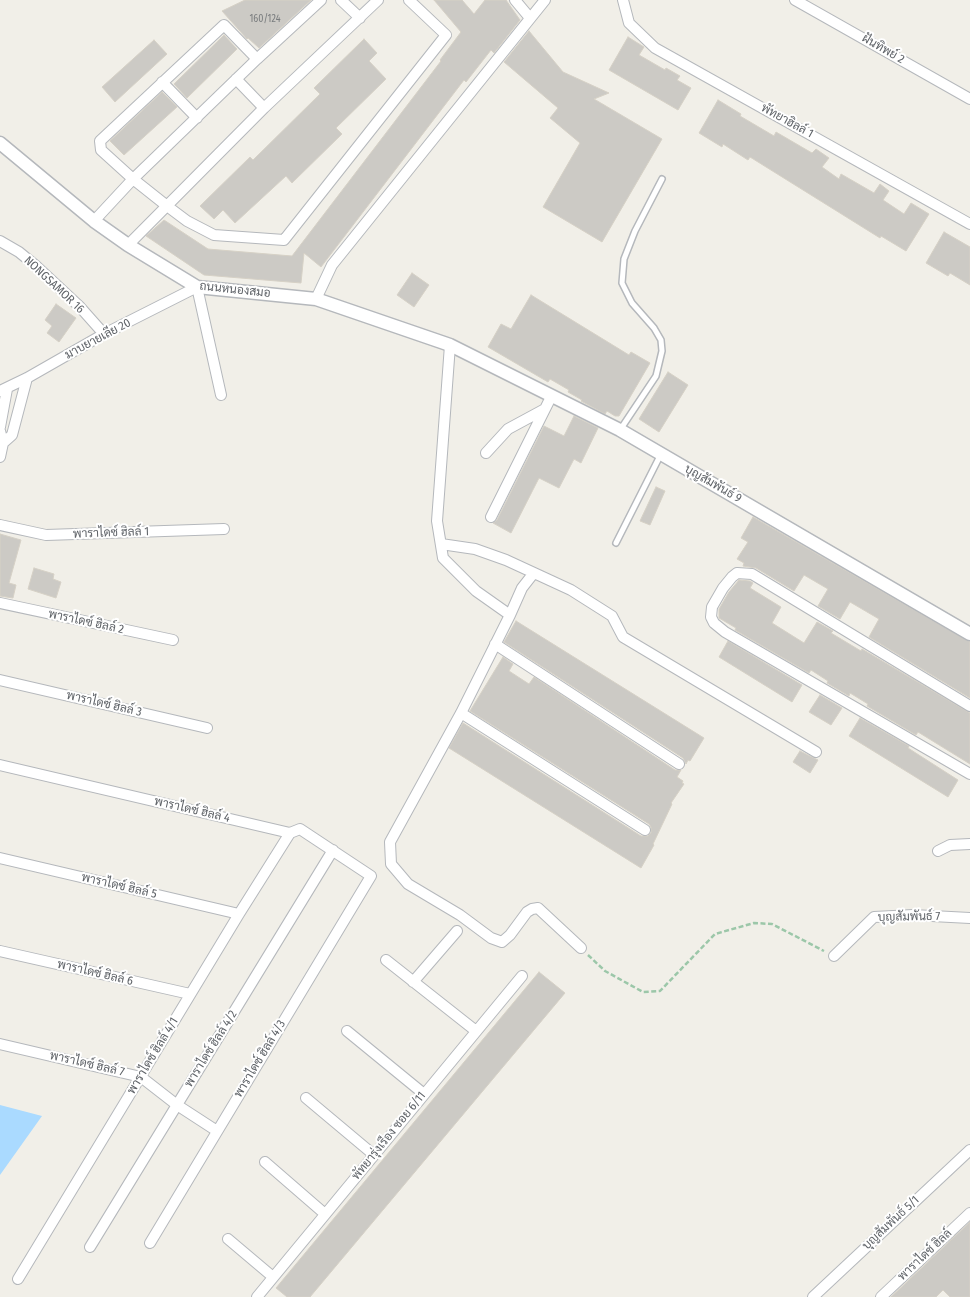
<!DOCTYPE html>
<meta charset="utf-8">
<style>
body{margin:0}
canvas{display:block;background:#f1efe8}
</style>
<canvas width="970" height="1297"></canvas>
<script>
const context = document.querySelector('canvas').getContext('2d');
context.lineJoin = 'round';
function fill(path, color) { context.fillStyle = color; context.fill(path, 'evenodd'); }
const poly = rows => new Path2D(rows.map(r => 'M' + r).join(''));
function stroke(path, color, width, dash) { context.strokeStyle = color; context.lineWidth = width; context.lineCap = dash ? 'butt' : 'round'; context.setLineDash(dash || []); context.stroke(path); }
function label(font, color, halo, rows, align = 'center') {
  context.font = font + ' "Fira Sans Condensed",Sarabun,sans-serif'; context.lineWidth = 4; context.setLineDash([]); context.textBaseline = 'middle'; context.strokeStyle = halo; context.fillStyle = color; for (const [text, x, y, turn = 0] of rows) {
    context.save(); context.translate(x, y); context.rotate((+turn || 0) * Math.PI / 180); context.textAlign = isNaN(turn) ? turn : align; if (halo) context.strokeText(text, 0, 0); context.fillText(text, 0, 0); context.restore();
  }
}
const water = poly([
 [0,1105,42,1116,0,1175]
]);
const building = poly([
 [245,0,311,0,259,48,248,38,247,39,222,11,245,0],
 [434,0,462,0,474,14,485,0,506,0,520,20,494,53,491,50,466,82,464,80,321,267,304,253,301,283,204,275,146,236,164,220,208,249,292,256,441,61,440,60,461,32,434,0],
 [529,31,563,72,609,93,594,99,662,139,602,242,543,207,580,143,550,118,558,108,504,62,529,31],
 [224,35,237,49,187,98,174,84,224,35],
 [628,37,644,47,639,55,665,70,666,68,680,76,677,80,691,88,678,110,609,70,628,37],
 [364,39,377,53,369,61,386,79,336,128,342,134,292,183,286,176,235,223,223,210,214,219,200,206,250,157,253,160,320,94,314,88,364,39],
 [154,40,167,54,115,102,102,87,154,40],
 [162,92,177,107,124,155,110,141,162,92],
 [718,100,741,114,740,116,774,136,776,132,812,153,816,149,829,158,822,167,839,179,841,174,874,193,880,184,889,191,883,200,904,214,911,203,929,214,906,251,881,236,880,238,750,157,748,160,723,144,722,147,699,133,718,100],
 [944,232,970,247,970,285,950,273,948,276,926,263,944,232],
 [412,273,429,285,414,307,397,295,412,273],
 [531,295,629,355,631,352,650,363,619,416,615,416,607,411,605,414,581,401,582,400,568,392,569,390,550,379,548,382,488,347,501,324,511,329,531,295],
 [56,304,76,318,59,342,47,333,52,326,45,320,56,304],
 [668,372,688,385,659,432,639,419,668,372],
 [574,416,598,428,581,463,574,459,559,488,539,478,511,533,493,523,497,520,544,426,564,436,574,416],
 [656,487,665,491,650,525,640,521,656,487],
 [753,517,970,642,970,698,869,637,879,619,850,602,840,619,818,606,828,589,804,575,794,591,756,568,743,566,744,563,737,559,748,542,741,538,753,517],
 [0,534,21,540,9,583,16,585,13,598,0,596,0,534],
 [34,568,54,574,53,579,61,582,56,598,28,589,34,568],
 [739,580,750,581,753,583,750,588,781,607,772,623,804,643,817,622,833,631,831,633,861,651,862,649,970,713,970,764,918,732,916,735,867,706,868,704,850,693,849,696,827,683,828,681,811,670,809,673,735,630,736,628,719,618,719,609,729,592,739,580],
 [516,621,704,738,690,761,688,760,686,764,683,758,504,642,516,621],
 [728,641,802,685,792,702,719,657,728,641],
 [503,657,513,664,509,671,529,684,534,677,675,770,681,770,677,777,683,781,682,783,684,784,671,803,672,804,653,844,654,845,641,868,449,748,463,723,641,836,648,836,651,833,651,827,649,824,470,711,503,657],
 [820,695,842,708,831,725,809,712,820,695],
 [860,718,909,746,908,748,958,780,948,797,849,736,860,718],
 [800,751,818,760,810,773,793,762,800,751],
 [539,972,565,993,310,1297,287,1297,276,1288,539,972],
 [970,1222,970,1297,950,1297,943,1290,936,1297,891,1297,970,1222]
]);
const path = poly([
 [588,955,605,971,643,992,660,991,715,934,754,923,772,924,824,951]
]);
const service = poly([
 [620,430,656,376,662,351,661,340,654,328,632,303,622,283,624,259,635,231,662,179],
 [616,543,661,454]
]);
const minor = poly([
 [341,0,360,18],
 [515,0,530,18],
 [623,0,629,23,655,48,970,224],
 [795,0,970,99],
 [257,59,224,25,100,141,101,150,133,179,167,206,187,221,214,235,284,240,446,35,409,0],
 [236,79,264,108],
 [162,82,197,118],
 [94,221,133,179,257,59,321,0],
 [0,241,19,252,36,266,80,307,104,334],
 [128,245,264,108,378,0],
 [316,299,332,265,545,0],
 [450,345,437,521,443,558,476,591,510,615,461,713,390,842,391,864,408,884,460,915,491,938,502,942,510,935,527,912,532,909,538,908,581,948],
 [0,391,27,378,104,334,197,287,221,395],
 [0,427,7,389],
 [0,431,3,443,12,435,27,378],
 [486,453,508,429,545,409],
 [0,457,3,443],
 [491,517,551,397],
 [0,525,46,535,224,529],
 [441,544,475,549,506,560,571,590,612,616,623,637,816,752],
 [0,603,173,640],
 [510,615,522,588,533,574],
 [495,644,679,764],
 [0,680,207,728],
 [970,706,752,574,737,573,732,577,723,588,712,607,711,617,714,623,725,632,970,774],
 [461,713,645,830],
 [0,765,290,833,300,829,371,876,150,1243],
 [938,851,950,845,970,844],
 [0,858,239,914],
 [0,951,190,994],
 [834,956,874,917,913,915,970,918],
 [386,960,476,1031],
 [413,982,457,931],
 [347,1031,424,1094],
 [0,1044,141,1077,177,1105,217,1131],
 [306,1098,374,1155],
 [265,1162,325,1214],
 [228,1239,273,1277],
 [90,1247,333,850],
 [18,1279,239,914,290,833],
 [257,1297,522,976],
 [813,1297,970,1150],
 [881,1297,970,1213]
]);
const tertiary = poly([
 [0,143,94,221,128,245,197,287,316,299,450,345,620,430,970,634]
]);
const numberNames = [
 ["160/124",265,19]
];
const streetNames = [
 ["ฝันทิพย์ 2",883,49,30],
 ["พัทยาฮิลล์ 1",787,121,29],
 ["NONGSAMOR 16",54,285,43],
 ["ถนนหนองสมอ",235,290,6],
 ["มาบยายเลีย 20",98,339,-28],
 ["บุญสัมพันธ์ 9",713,484,30],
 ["พาราไดซ์ ฮิลล์ 1",111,533,-2],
 ["พาราไดซ์ ฮิลล์ 2",86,622,12],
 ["พาราไดซ์ ฮิลล์ 3",104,704,13],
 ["พาราไดซ์ ฮิลล์ 4",192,810,13],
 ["พาราไดซ์ ฮิลล์ 5",119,886,13],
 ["บุญสัมพันธ์ 7",909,917,-1],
 ["พาราไดซ์ ฮิลล์ 6",95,973,13],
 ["พาราไดซ์ ฮิลล์ 4/2",211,1049,-58],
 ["พาราไดซ์ ฮิลล์ 4/1",153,1056,-59],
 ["พาราไดซ์ ฮิลล์ 4/3",260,1059,-59],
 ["พาราไดซ์ ฮิลล์ 7",87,1064,13],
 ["พัทยารุ่งเรือง ซอย 6/11",389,1136,-51],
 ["บุญสัมพันธ์ 5/1",891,1223,-43],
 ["พาราไดซ์ ฮิลล์",925,1255,-43]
];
fill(water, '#aadaff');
fill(building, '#cccac5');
stroke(building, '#d6d1c6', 1);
stroke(service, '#b5b8bc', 8);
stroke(minor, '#b5b8bc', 12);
stroke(tertiary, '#b5b8bc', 15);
stroke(path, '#9cc7a9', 2.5, [5, 2.5]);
stroke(service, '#fff', 5);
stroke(minor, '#fff', 10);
stroke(tertiary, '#fff', 12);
label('10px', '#7a7d7f', null, numberNames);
label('12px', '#5f6368', '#fff', streetNames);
</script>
